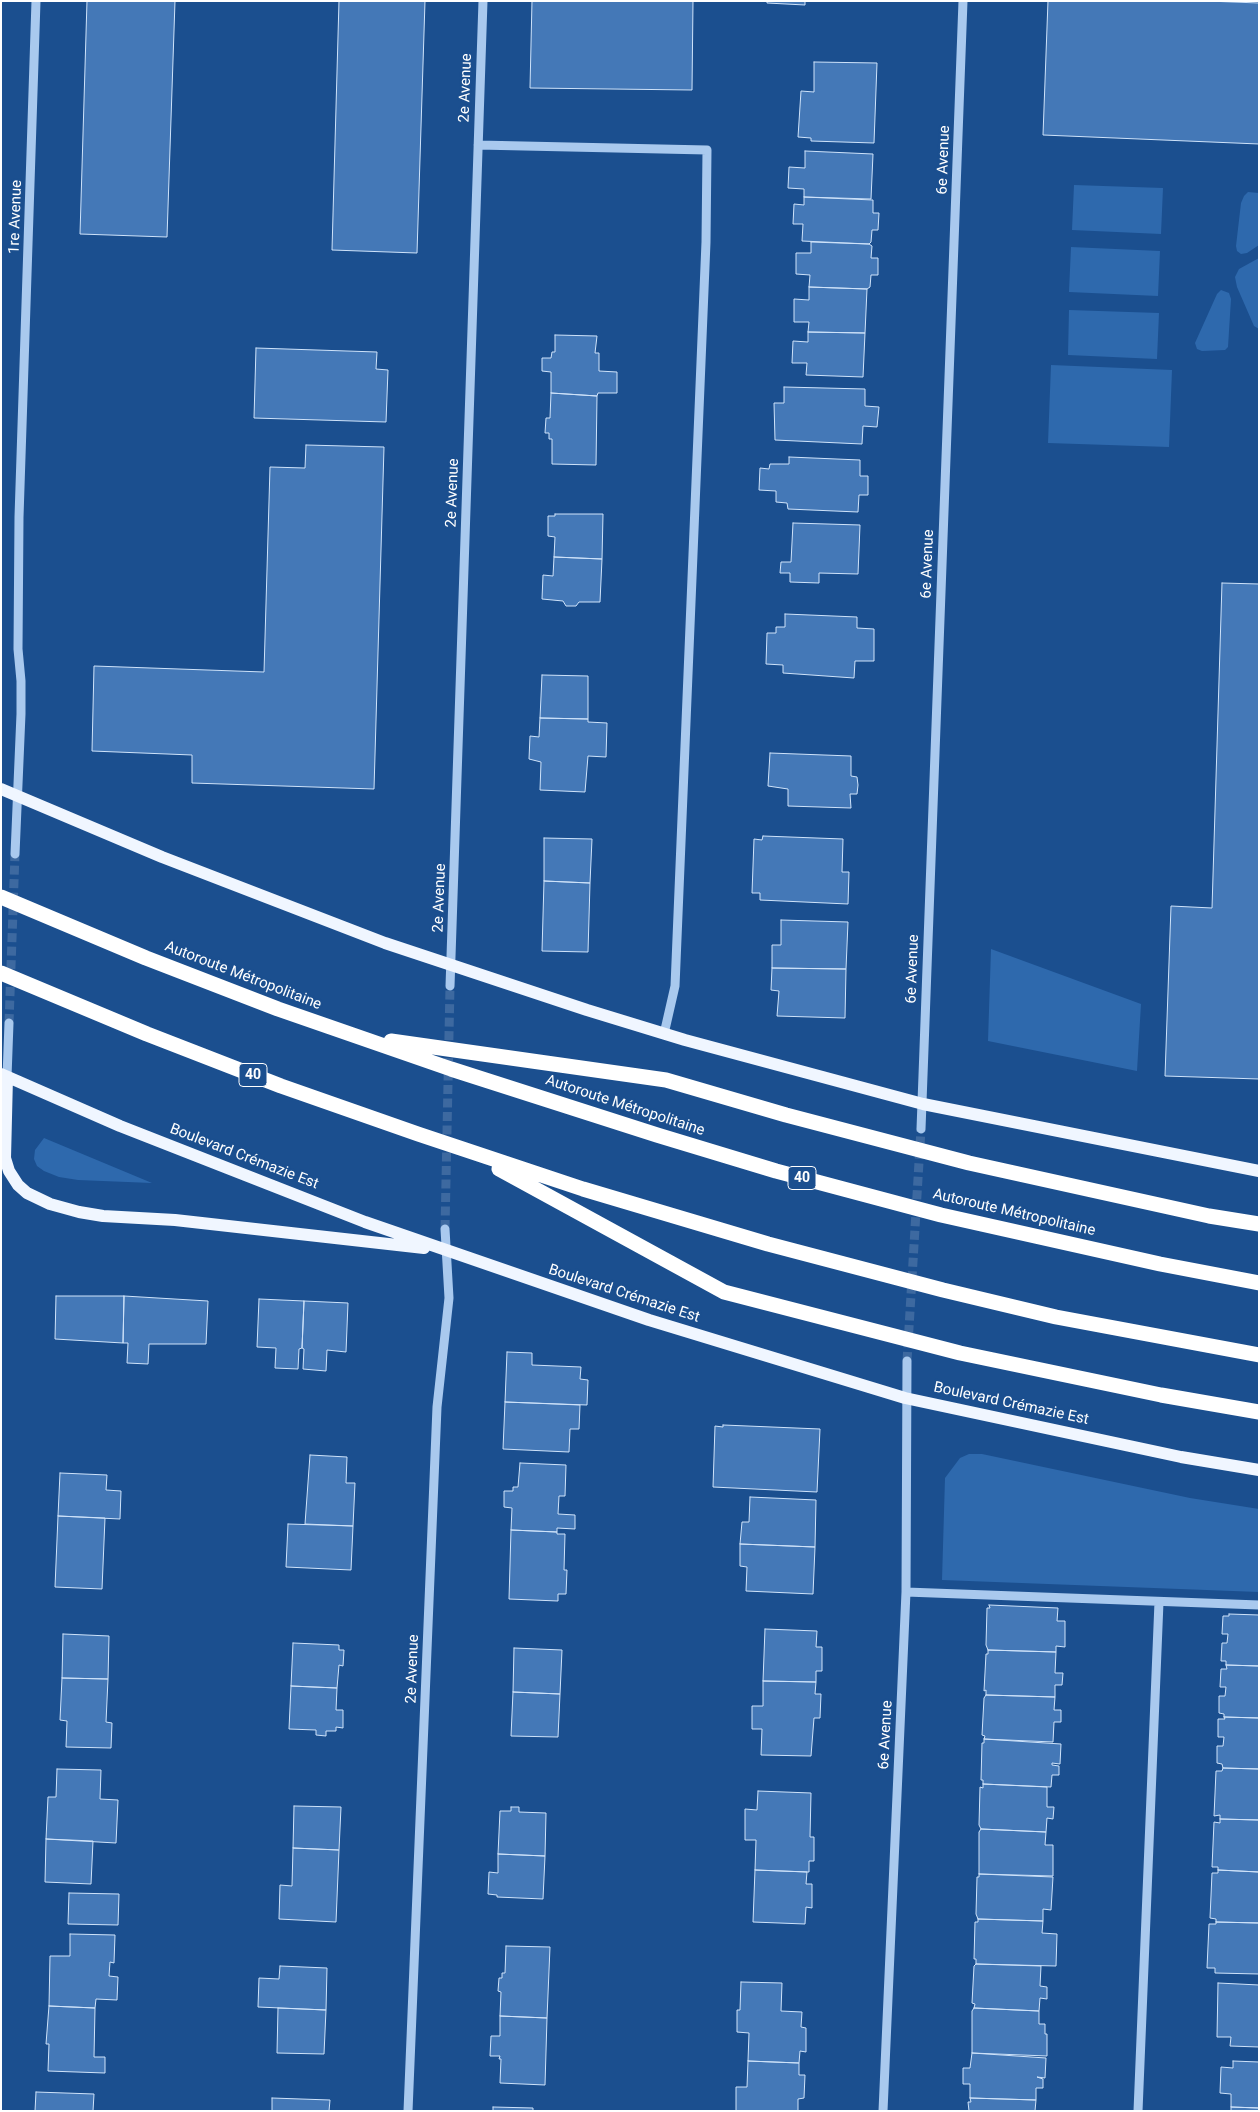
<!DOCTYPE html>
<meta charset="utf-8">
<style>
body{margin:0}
#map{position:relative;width:1260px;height:2112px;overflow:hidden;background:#1b4f8f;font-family:Roboto,sans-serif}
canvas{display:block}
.frame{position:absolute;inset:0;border:2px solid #fff;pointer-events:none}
</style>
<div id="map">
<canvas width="1260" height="2112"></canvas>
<div class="frame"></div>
</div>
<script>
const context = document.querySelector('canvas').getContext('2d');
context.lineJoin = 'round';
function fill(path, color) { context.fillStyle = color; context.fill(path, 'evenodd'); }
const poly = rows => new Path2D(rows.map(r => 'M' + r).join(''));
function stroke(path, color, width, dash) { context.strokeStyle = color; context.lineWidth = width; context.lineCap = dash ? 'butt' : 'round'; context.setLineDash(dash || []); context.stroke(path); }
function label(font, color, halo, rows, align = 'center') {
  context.font = font + ' Roboto,sans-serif'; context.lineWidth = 4.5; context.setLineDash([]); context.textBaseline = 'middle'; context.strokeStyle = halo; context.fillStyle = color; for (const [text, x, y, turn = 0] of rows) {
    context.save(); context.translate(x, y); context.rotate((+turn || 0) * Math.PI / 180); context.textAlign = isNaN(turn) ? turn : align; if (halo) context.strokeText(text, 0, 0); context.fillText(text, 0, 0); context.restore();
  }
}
const green = poly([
 [1074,185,1163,188,1161,234,1072,230],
 [1248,192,1259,193,1259,245,1247,253,1241,254,1237,251,1236,246,1241,203,1244,196],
 [1071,247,1160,251,1158,296,1069,292],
 [1259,258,1259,329,1254,326,1237,287,1235,277,1239,269],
 [1221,290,1229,293,1231,299,1228,347,1225,350,1202,351,1197,349,1195,343,1217,294],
 [1069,310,1159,313,1157,359,1068,355],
 [1051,365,1172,370,1169,447,1048,443],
 [991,949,1141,1004,1137,1071,988,1041],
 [44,1138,152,1183,78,1180,59,1177,44,1171,37,1166,34,1159,35,1150],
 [969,1454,982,1454,1190,1498,1259,1509,1259,1592,942,1580,945,1478,960,1458]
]);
const building = poly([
 [87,1,175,1,167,237,80,234,87,1],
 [339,1,425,1,417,253,332,250,339,1],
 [532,1,693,1,692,90,530,88,532,1],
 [767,1,805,1,805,5,767,3,767,1],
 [1048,1,1207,1,1259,3,1259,144,1043,135,1048,1],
 [814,62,877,63,874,143,811,141,811,138,798,137,801,91,814,92,814,62],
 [805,151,873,154,871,199,804,197,804,189,788,188,789,167,805,168,805,151],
 [804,197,873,200,873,213,879,213,878,230,872,230,871,242,869,244,802,241,803,224,793,224,794,204,804,205,804,197],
 [811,242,869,244,872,246,871,258,878,258,878,275,871,275,870,287,867,289,809,287,810,275,796,274,796,253,811,253,811,242],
 [809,287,867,289,865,333,808,332,809,322,794,322,794,299,809,300,809,287],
 [808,332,865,333,863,377,806,375,807,363,792,363,793,341,808,342,808,332],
 [555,335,597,336,595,353,599,353,599,371,617,372,617,393,598,393,597,396,551,393,551,372,542,371,542,358,551,358,552,352,555,352,555,335],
 [256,348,377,352,376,369,388,370,386,422,254,418,256,348],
 [784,387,865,389,865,406,879,407,877,427,863,426,862,444,775,440,774,403,784,403,784,387],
 [551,393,597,396,596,465,552,464,552,439,549,439,549,433,545,433,546,418,550,418,551,393],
 [306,445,384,447,374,789,192,783,192,755,92,751,94,666,264,672,270,467,305,468,306,445],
 [789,457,860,460,860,476,868,476,868,495,859,495,858,512,788,509,787,503,776,502,776,491,759,490,760,468,769,469,770,464,789,464,789,457],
 [555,514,603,514,602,559,554,557,555,537,548,536,548,516,555,516,555,514],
 [793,523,860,525,858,574,819,573,819,583,790,582,790,573,780,573,781,562,791,562,793,523],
 [554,557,602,559,600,602,579,602,576,606,566,606,563,601,542,599,543,575,553,576,554,557],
 [1222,583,1259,584,1259,1079,1165,1076,1171,906,1212,908,1222,583],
 [785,614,857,617,857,628,874,629,874,661,855,661,854,678,783,673,783,665,766,664,767,633,776,633,776,627,785,627,785,614],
 [542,675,588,676,588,719,540,718,542,675],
 [540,718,588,719,588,722,607,723,606,757,588,756,585,792,540,790,541,762,529,759,530,736,539,737,540,718],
 [770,753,851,756,851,776,857,777,858,785,857,794,850,794,851,808,788,806,788,789,768,786,770,753],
 [763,836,843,839,842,872,849,872,848,904,760,900,760,893,752,893,754,839,762,840,763,836],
 [544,838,592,839,590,883,544,881,544,838],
 [544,881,590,883,588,952,542,951,544,881],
 [781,920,848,922,846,969,772,968,772,945,781,945,781,920],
 [772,968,846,969,845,1018,777,1016,779,991,771,990,772,968],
 [56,1296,124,1296,123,1343,55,1339,56,1296],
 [124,1296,208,1301,206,1344,149,1344,148,1364,127,1363,128,1343,123,1343,124,1296],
 [259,1299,304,1301,302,1348,299,1349,298,1369,275,1368,276,1348,257,1347,259,1299],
 [304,1301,348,1303,346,1352,327,1350,326,1371,303,1369,304,1349,302,1348,304,1301],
 [507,1352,532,1353,532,1365,581,1367,580,1379,588,1380,587,1405,505,1402,507,1352],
 [505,1402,580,1405,579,1429,570,1429,569,1452,503,1449,505,1402],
 [723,1425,820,1429,817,1492,713,1487,715,1426,723,1427,723,1425],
 [310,1455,347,1457,346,1483,355,1483,353,1526,305,1524,310,1455],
 [520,1463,566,1465,565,1496,559,1496,558,1514,575,1515,575,1529,557,1528,557,1532,511,1530,512,1508,504,1507,504,1491,513,1491,513,1487,518,1487,520,1463],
 [60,1473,107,1475,106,1490,121,1491,120,1519,58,1516,60,1473],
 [750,1497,816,1500,815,1547,740,1544,742,1522,749,1522,750,1497],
 [58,1516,105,1518,102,1589,55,1587,58,1516],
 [288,1524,353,1526,351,1570,286,1567,288,1524],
 [511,1530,557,1532,557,1534,565,1534,564,1570,567,1570,566,1594,558,1594,558,1601,509,1599,511,1530],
 [740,1544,815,1547,813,1594,746,1591,747,1567,740,1566,740,1544],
 [989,1605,1058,1608,1057,1621,1065,1621,1065,1647,1056,1646,1056,1652,988,1650,986,1645,987,1608,990,1608,989,1605],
 [1229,1614,1259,1615,1259,1666,1226,1665,1226,1661,1221,1661,1222,1643,1227,1643,1228,1634,1222,1634,1223,1616,1229,1616,1229,1614],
 [765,1629,817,1631,816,1647,822,1647,822,1671,816,1671,816,1682,763,1681,765,1629],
 [63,1634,109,1636,108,1679,62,1678,63,1634],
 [293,1643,339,1645,339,1650,344,1650,343,1666,339,1665,337,1688,291,1686,293,1643],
 [514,1648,562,1650,560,1694,513,1692,514,1648],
 [988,1650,1056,1652,1055,1673,1063,1673,1062,1685,1055,1685,1055,1697,986,1695,986,1690,984,1691,986,1654,988,1654,988,1650],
 [1226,1665,1259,1666,1259,1718,1224,1717,1224,1714,1219,1713,1219,1696,1225,1696,1226,1687,1220,1687,1221,1669,1227,1669,1226,1665],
 [62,1678,108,1679,106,1722,112,1723,111,1748,66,1747,67,1721,60,1720,62,1678],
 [763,1681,816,1682,815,1694,821,1694,820,1718,814,1718,811,1756,761,1755,762,1729,752,1729,752,1706,763,1706,763,1681],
 [291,1686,337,1688,336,1710,343,1710,343,1728,336,1727,336,1731,326,1731,326,1736,316,1735,316,1730,289,1729,291,1686],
 [513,1692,560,1694,558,1737,511,1736,513,1692],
 [986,1695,1055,1697,1054,1710,1061,1710,1061,1722,1054,1722,1053,1742,984,1739,985,1736,982,1735,984,1698,986,1695],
 [1224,1717,1259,1718,1259,1769,1223,1768,1222,1764,1217,1763,1217,1746,1223,1746,1224,1737,1218,1737,1218,1719,1225,1719,1224,1717],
 [984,1739,1061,1744,1060,1764,1052,1763,1052,1765,1059,1766,1059,1775,1052,1775,1051,1787,983,1784,983,1780,981,1780,982,1743,984,1743,984,1739],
 [1223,1768,1259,1769,1259,1820,1220,1819,1220,1815,1214,1816,1216,1771,1222,1771,1223,1768],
 [57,1769,101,1770,100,1799,118,1800,116,1843,46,1839,48,1797,56,1797,57,1769],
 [983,1784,1047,1787,1047,1807,1054,1807,1053,1819,1047,1818,1046,1832,981,1829,979,1825,980,1787,983,1788,983,1784],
 [758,1791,811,1793,810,1837,814,1837,814,1861,809,1861,809,1872,755,1870,756,1840,745,1840,745,1809,757,1810,758,1791],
 [294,1806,341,1807,339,1850,293,1848,294,1806],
 [511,1807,519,1807,519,1812,546,1813,545,1856,498,1854,500,1811,511,1811,511,1807],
 [1220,1819,1259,1820,1259,1872,1218,1870,1218,1867,1212,1867,1214,1822,1220,1823,1220,1819],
 [981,1829,1046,1832,1045,1845,1053,1845,1053,1876,979,1874,979,1832,981,1829],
 [46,1839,93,1841,91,1884,45,1882,46,1839],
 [293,1848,339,1850,336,1922,279,1919,280,1885,292,1886,293,1848],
 [498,1854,545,1856,543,1899,497,1897,497,1895,488,1894,489,1872,498,1873,498,1854],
 [755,1870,807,1872,806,1884,812,1884,812,1908,806,1907,805,1924,753,1922,755,1870],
 [1218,1870,1259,1872,1259,1923,1216,1922,1216,1919,1210,1918,1212,1873,1218,1873,1218,1870],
 [979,1874,1053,1877,1051,1910,1043,1909,1043,1921,978,1919,976,1914,977,1877,979,1877,979,1874],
 [69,1893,119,1894,118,1925,68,1924,69,1893],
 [978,1919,1043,1921,1042,1933,1057,1934,1056,1966,976,1964,976,1959,974,1959,975,1922,978,1922,978,1919],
 [1216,1922,1259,1923,1259,1974,1215,1973,1215,1968,1207,1968,1209,1924,1216,1924,1216,1922],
 [70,1934,115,1935,114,1963,110,1962,109,1976,118,1977,117,2000,96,1999,95,2008,49,2006,50,1956,70,1956,70,1934],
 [506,1946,550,1947,547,2018,500,2016,501,1992,498,1991,499,1978,502,1978,502,1973,505,1973,506,1946],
 [976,1964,1041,1966,1040,1986,1047,1987,1047,1999,1040,1998,1039,2011,974,2008,975,2004,972,2003,974,1966,976,1964],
 [280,1966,327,1968,326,2010,258,2007,259,1978,279,1979,280,1966],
 [741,1982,782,1983,781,2011,802,2012,801,2027,806,2028,806,2052,800,2051,799,2063,748,2061,749,2033,737,2032,737,2010,740,2010,741,1982],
 [1218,1983,1259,1985,1259,2047,1230,2046,1231,2037,1217,2037,1218,1983],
 [49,2006,95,2008,94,2057,105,2057,105,2073,48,2071,49,2044,46,2044,49,2006],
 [278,2008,326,2010,324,2054,277,2053,278,2008],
 [974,2008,1039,2011,1039,2024,1045,2024,1045,2034,1047,2034,1047,2056,972,2053,972,2011,974,2008],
 [500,2016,547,2018,545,2085,500,2083,501,2059,499,2059,500,2056,490,2056,491,2036,500,2036,500,2016],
 [972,2053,1046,2058,1045,2078,1037,2077,1043,2079,1043,2088,1036,2088,1036,2100,970,2098,970,2084,963,2084,963,2068,970,2068,972,2053],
 [748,2061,799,2063,799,2075,805,2075,804,2098,798,2099,798,2111,736,2111,736,2087,747,2087,748,2061],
 [1233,2061,1259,2062,1259,2108,1231,2107,1231,2094,1220,2093,1221,2067,1233,2068,1233,2061],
 [36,2092,94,2094,93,2111,35,2111,36,2092],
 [272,2098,330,2100,329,2111,272,2111,272,2098],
 [970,2098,1036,2100,1035,2111,969,2111,968,2102,971,2102,970,2098],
 [493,2107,533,2108,533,2111,493,2111,493,2107],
 [1231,2107,1259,2108,1259,2111,1231,2111,1231,2107]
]);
const minorTunnel = poly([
 [9,1023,15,854],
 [445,1229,450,986],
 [907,1361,921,1129]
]);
const minor = poly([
 [478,145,707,150,706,242,675,986,664,1034],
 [15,854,21,714,21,681,18,649,19,517,36,1],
 [450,986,483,1],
 [7,1077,9,1023],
 [921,1129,963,1],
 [906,1592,1259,1605],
 [408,2111,437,1407,449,1298,445,1229],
 [883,2111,906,1592,907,1361],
 [1138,2111,1159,1602]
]);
const major = poly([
 [1,789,162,857,385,943,587,1010,685,1040,923,1104,1259,1171],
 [1,1074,120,1126,365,1222,649,1320,905,1398,1181,1457,1259,1470],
 [7,1077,5,1158,9,1171,18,1185,27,1193,50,1204,79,1212,103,1216,175,1220,424,1248]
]);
const highway = poly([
 [1,897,146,958,278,1009,451,1069,657,1135,776,1171,941,1215,1160,1264,1259,1283],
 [1,973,147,1034,281,1086,418,1134,583,1189,768,1244,943,1290,1056,1317,1259,1355],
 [391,1041,666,1080,786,1115,969,1163,1209,1216,1259,1224],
 [499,1169,724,1292,960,1353,1161,1395,1259,1412]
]);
const shields = [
 [253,1075,28],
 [802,1178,28]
];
const shieldNames = [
 ["40",253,1075],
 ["40",802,1178]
];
const streetNames = [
 ["2e Avenue",466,88,-88],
 ["6e Avenue",944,160,-88],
 ["1re Avenue",16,217,-88],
 ["2e Avenue",453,493,-88],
 ["6e Avenue",928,564,-88],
 ["2e Avenue",440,898,-88],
 ["6e Avenue",913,969,-88],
 ["Autoroute Métropolitaine",243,976,21],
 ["Autoroute Métropolitaine",625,1106,18],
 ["Boulevard Crémazie Est",244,1157,21],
 ["Autoroute Métropolitaine",1014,1213,13],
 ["Boulevard Crémazie Est",624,1294,18],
 ["Boulevard Crémazie Est",1011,1404,12],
 ["2e Avenue",413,1669,-88],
 ["6e Avenue",886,1735,-87]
];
fill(green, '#2e69ad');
fill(building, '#4478b7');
stroke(building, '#cfe3fa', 1);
stroke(minorTunnel, '#3d69a0', 9, [9, 4.5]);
stroke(minor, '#a9c9ee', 9);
stroke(major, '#f0f6ff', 12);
stroke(highway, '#fff', 15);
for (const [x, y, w] of shields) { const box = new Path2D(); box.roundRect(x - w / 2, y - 11.5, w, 23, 4); context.fillStyle = '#1b4f8f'; context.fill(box); stroke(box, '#fff', 1); }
label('bold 14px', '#fff', null, shieldNames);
label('15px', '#fff', '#1b4f8f', streetNames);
</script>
